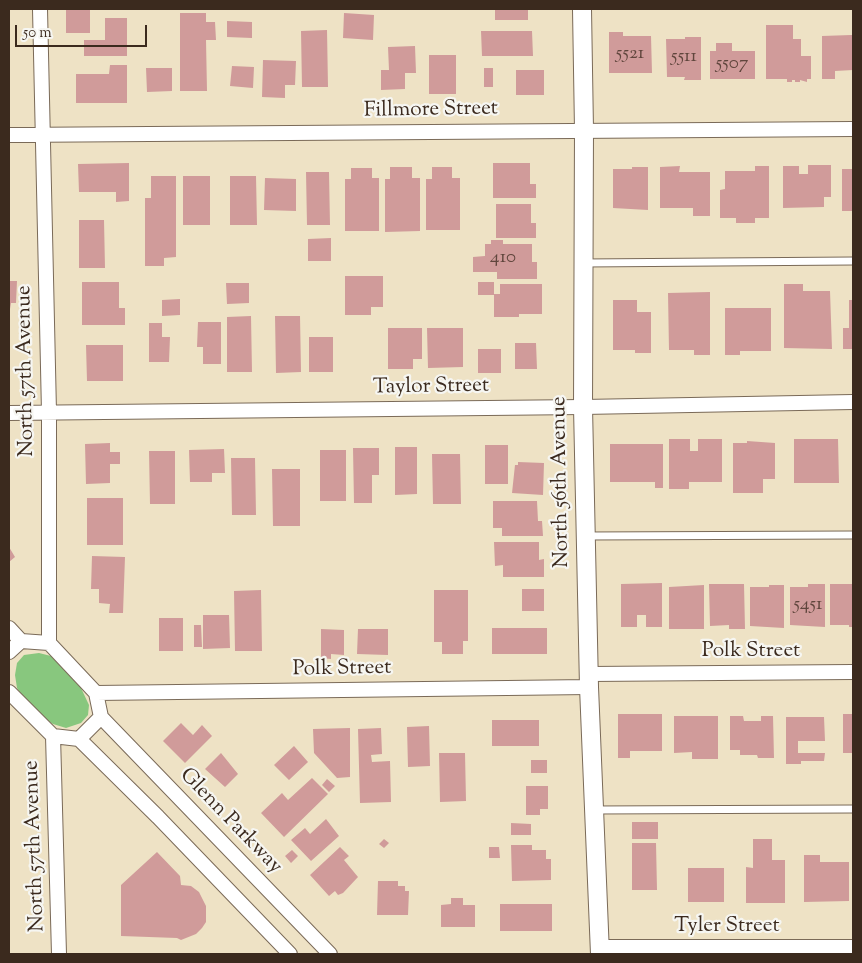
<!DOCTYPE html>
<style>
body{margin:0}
#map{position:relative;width:862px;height:963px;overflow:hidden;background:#eee2c5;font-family:"Sorts Mill Goudy",serif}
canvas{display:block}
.frame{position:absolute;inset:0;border:10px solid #3b2a1e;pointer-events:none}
.scale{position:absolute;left:15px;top:25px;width:132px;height:22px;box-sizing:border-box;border:2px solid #3b2a1e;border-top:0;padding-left:6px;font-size:15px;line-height:18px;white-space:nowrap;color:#3b2a1e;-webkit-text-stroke:4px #f6f6f2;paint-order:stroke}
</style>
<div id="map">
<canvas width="862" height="963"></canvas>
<div class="frame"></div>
<div class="scale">50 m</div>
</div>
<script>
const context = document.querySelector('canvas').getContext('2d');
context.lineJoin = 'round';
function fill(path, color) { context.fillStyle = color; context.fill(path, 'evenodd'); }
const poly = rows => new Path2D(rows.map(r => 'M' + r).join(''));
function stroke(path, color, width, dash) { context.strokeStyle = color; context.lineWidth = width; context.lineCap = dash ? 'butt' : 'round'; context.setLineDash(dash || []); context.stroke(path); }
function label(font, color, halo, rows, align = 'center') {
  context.font = font + ' "Sorts Mill Goudy",serif'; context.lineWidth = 4.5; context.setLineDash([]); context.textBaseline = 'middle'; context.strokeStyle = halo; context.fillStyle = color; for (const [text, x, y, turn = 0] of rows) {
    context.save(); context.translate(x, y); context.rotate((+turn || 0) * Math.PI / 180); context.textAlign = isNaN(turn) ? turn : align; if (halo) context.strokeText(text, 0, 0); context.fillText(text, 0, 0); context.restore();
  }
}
const green = poly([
 [39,653,51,656,81,688,89,705,88,715,81,723,66,728,53,724,40,716,26,702,17,688,15,675,17,663,24,655]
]);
const building = poly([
 [66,9,90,9,90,33,66,33],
 [495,9,528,9,528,20,495,20],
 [180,13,206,13,206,22,215,22,216,40,206,40,207,91,180,91],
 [344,13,374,15,373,40,343,38],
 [105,18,127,18,127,56,84,56,84,40,105,40],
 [227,21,252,22,252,38,227,37],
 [766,25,793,25,793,39,801,39,801,56,811,56,811,79,807,79,807,82,800,80,800,82,795,82,795,80,792,80,792,82,787,82,787,79,766,79],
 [327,30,328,87,302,87,301,31],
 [481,31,532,31,533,56,482,56],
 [609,32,623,32,623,36,651,36,652,73,609,73],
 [851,35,853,35,853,70,835,71,835,79,822,79,822,36],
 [685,37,701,37,701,80,684,80,685,77,667,77,666,39,685,39],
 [716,43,732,43,732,51,755,51,755,79,710,79,710,51,716,51],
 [415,46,416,73,405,73,405,89,381,90,381,70,389,70,388,47],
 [429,55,456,55,456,94,429,94],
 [263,60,296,61,295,85,285,85,285,98,262,97],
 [110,65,127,65,127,103,76,103,76,74,109,74],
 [232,66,254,67,253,88,230,86],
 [146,68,172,68,172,91,147,92],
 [484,68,493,68,493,87,484,87],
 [516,70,544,70,544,95,516,95],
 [129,163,129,201,116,202,116,192,79,192,78,164],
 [493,163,530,163,530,184,536,184,536,198,493,198],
 [808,165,831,165,831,197,824,197,824,207,783,208,783,166,799,166,799,174,808,174],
 [680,166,679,172,710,172,710,216,693,216,693,208,660,208,660,167],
 [755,166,769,166,769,218,755,218,755,223,736,223,736,218,720,218,720,190,725,189,725,171,755,171],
 [390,167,412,167,412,178,420,178,420,231,385,232,385,179,390,179],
 [432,167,452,167,452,178,460,178,460,230,426,230,426,179,432,179],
 [632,167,648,167,648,210,613,208,613,169,632,169],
 [351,168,372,168,372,178,379,178,379,231,345,231,345,179,351,179],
 [842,169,853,169,853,211,842,211],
 [306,172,329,172,330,225,307,225],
 [151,176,176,176,176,257,164,258,164,266,145,266,145,198,151,198],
 [183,176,210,176,210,225,183,225],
 [230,176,256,176,257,225,230,225],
 [265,178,296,179,296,211,264,210],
 [496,204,531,204,531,223,536,223,536,238,496,238],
 [79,220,104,220,105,268,79,268],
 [331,238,331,261,308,261,308,239],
 [491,240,503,240,503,244,532,244,532,262,537,262,537,279,497,279,497,272,473,272,473,257,485,256,485,244,491,244],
 [345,276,383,276,383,307,371,307,371,315,345,315],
 [9,281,17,281,16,303,11,303,10,309],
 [82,282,119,282,119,308,125,308,125,325,82,325],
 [478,282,494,282,494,294,500,294,500,284,542,284,542,314,519,314,519,317,494,317,494,295,478,295],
 [226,283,249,283,249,303,227,304],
 [784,284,803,284,803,291,830,291,832,349,784,348],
 [710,292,710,355,694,355,694,350,669,350,668,293],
 [180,299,180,315,162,316,162,300],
 [613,300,637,300,637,312,651,312,651,353,635,353,635,350,613,350],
 [849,300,853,300,853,349,843,349,843,328,849,328],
 [725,308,771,308,771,351,740,351,740,355,725,355],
 [251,316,252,372,227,372,227,317],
 [275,316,300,316,301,372,276,373],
 [198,322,221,322,221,364,203,364,203,347,197,347],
 [149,323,162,323,162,337,170,337,169,362,149,362],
 [388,328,422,328,422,359,413,359,413,369,388,369],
 [427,328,463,328,463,367,428,368],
 [309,337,333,337,333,372,309,372],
 [515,343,536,343,537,369,515,369],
 [86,345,123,345,123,381,87,381],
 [478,349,501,349,501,373,478,373],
 [669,439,690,439,690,451,698,451,698,439,722,439,722,482,689,482,689,489,669,489],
 [794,439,838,439,839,483,794,483],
 [747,441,775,443,775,479,763,479,763,493,733,493,733,443,747,443],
 [110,443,110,452,120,452,120,464,110,464,110,483,86,484,85,444],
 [610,444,663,444,663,488,655,488,655,482,610,482],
 [485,445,508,445,508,484,485,484],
 [395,447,417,447,417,494,395,495],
 [353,448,379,448,379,475,372,475,372,503,354,503],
 [224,449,225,473,212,473,212,482,190,482,189,450],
 [320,450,346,450,346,501,320,501],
 [149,451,175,451,175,504,150,504],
 [432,454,460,454,461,504,433,504],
 [231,458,255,458,256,515,232,515],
 [518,462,544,463,543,495,512,493,515,465,518,465],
 [272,469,300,469,300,526,273,526],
 [87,498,123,498,123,545,87,545],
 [493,501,537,501,538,521,542,521,543,536,502,536,502,528,493,528],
 [494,542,539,542,539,560,544,559,544,577,503,577,503,565,495,566],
 [9,547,15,557,9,562],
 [92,556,125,557,123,613,109,613,110,604,99,603,99,589,91,589],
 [662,583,662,627,646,627,646,615,637,615,637,627,621,627,621,584],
 [709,584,744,584,745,629,729,629,729,625,710,626],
 [808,584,825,584,825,627,790,625,790,587,808,587],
 [830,584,853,584,853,627,849,627,849,625,830,625],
 [704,585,704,629,669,629,669,587],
 [769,585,784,585,784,628,750,626,750,587,769,587],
 [522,589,544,589,544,611,522,611],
 [261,590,262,651,235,651,234,591],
 [434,590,468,590,468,641,463,641,463,654,442,654,442,642,434,642],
 [203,615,229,615,230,648,203,649],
 [159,618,183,618,183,651,159,651],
 [194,625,201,625,202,647,194,647],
 [492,628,547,628,547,654,492,654],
 [321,629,344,630,344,655,331,654,331,659,321,658],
 [358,629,388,629,388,655,357,654],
 [618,714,662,714,662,751,630,751,630,758,618,758],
 [843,714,853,714,853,753,843,753],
 [674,716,718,716,718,759,692,759,692,752,674,753],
 [730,716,743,716,744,721,761,721,761,716,773,716,774,758,758,758,757,755,740,755,740,750,730,750],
 [786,717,824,717,825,741,798,741,798,753,825,753,824,761,801,761,801,764,786,764],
 [492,720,539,720,539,746,492,746],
 [181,723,193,735,202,725,212,736,185,763,163,741],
 [429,726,430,766,408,767,407,727],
 [350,728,350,777,337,778,314,753,313,729],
 [381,728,382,754,371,755,372,762,390,761,391,802,360,803,358,729],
 [294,746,308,762,289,780,274,765],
 [221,753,238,774,225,787,205,769],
 [439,753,465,753,466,801,440,802],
 [531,760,547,760,547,773,531,773],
 [312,778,328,794,284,837,261,813,282,793,288,800],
 [327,779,335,786,329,792,322,785],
 [526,786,548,786,548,809,540,809,540,815,526,815],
 [326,819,339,836,311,861,291,840,305,828,310,834],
 [632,822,658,822,658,839,632,839],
 [511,823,531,824,531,835,511,835],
 [384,839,389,843,384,848,379,844],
 [753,839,772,839,772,860,785,860,785,903,746,903,746,867,753,868],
 [632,843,656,843,657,890,632,890],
 [511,845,532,845,532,850,546,850,546,859,551,859,551,880,512,881],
 [340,847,349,856,344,860,358,877,343,893,338,895,335,891,329,896,310,875],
 [489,847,499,847,500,858,489,858],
 [292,850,298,856,291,863,285,856],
 [157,852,180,876,181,885,191,886,199,892,206,906,206,922,202,928,196,934,181,940,177,938,121,936,121,885],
 [804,855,820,855,820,862,849,862,849,901,804,902],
 [688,868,724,868,724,902,688,902],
 [378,881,398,881,398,886,405,886,405,891,409,891,408,915,377,915],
 [451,898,463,898,463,905,475,905,475,927,441,927,441,905,451,904],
 [500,904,552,904,552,931,500,931]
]);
const service = poly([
 [584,263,853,261],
 [586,536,853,535],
 [594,810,853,809]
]);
const minor = poly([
 [40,9,49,412,49,643],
 [9,135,853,129],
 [9,413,583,407,853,402],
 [9,628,21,641],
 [9,652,21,641,49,643,96,693,101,717,79,739],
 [589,674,853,672],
 [9,692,53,736,79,739],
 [96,693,589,687],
 [101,717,330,954],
 [53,736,59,954],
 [79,739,158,817,290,954],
 [600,947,853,947]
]);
const tertiary = poly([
 [582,9,584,130,583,407,589,687,600,954]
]);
const numberNames = [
 ["5521",630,55],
 ["5511",684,58],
 ["5507",732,65],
 ["410",503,259],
 ["5451",808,606]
];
const streetNames = [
 ["Fillmore Street",431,111,-1],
 ["North 57th Avenue",27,371,-91],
 ["Taylor Street",431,388,-1],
 ["North 56th Avenue",562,482,-91],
 ["Polk Street",751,652],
 ["Polk Street",342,670,-1],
 ["Glenn Parkway",230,822,46],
 ["North 57th Avenue",36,846,-92],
 ["Tyler Street",727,927]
];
fill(green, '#88c77e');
fill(building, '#d09b9a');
stroke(service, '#7a6a58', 9);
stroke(minor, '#7a6a58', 16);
stroke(tertiary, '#7a6a58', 20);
stroke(service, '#fff', 7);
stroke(minor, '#fff', 14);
stroke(tertiary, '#fff', 18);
label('19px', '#60463d', null, numberNames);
label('21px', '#3b2a1e', '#f6f6f2', streetNames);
</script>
